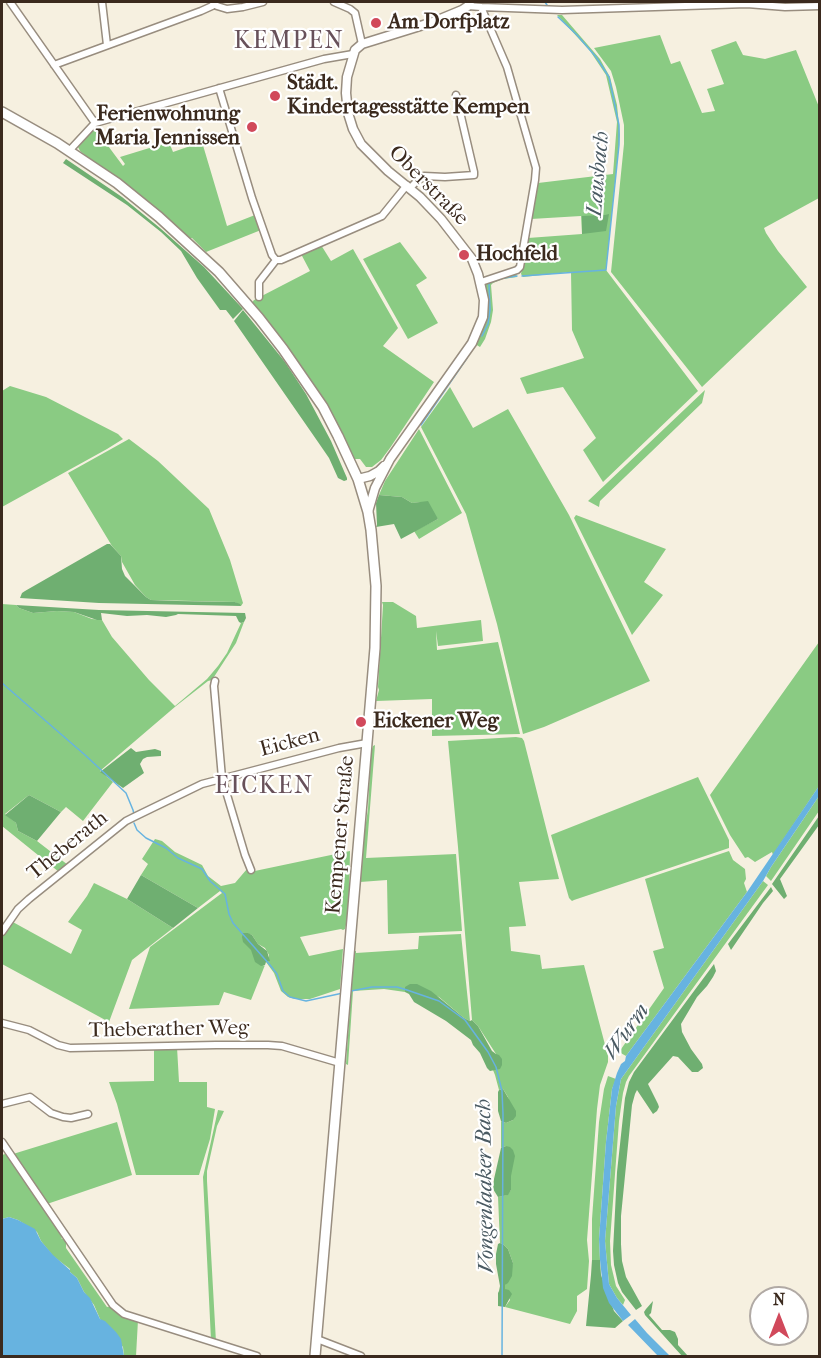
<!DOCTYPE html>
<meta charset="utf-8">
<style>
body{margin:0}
#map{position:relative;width:821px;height:1358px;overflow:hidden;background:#f6f0e0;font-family:"IM FELL French Canon",serif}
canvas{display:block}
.frame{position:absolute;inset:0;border:3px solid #3b2a1e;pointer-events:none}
.north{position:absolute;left:749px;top:1286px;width:60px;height:60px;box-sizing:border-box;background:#fff;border:2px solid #b1aaa5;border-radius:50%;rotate:0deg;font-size:16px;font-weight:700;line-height:24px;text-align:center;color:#3b2a1e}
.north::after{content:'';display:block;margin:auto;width:21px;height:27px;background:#d1495b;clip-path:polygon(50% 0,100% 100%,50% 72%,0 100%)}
</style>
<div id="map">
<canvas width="821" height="1358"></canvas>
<div class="frame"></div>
<div class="north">N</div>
</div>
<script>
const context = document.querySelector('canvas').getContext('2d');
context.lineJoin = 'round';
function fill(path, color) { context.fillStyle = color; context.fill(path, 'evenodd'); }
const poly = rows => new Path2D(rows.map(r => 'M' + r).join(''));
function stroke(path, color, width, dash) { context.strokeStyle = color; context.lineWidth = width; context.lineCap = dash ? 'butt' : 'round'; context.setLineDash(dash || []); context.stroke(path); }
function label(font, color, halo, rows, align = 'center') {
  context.font = font + ' "IM FELL French Canon",serif'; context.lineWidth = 4.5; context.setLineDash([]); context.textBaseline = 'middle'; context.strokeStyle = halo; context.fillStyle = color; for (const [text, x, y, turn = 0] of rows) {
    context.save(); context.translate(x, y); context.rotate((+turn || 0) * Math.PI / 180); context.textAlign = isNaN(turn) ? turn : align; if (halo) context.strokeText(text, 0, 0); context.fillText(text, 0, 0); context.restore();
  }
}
const green = poly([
 [557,15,562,15,600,59,610,77,617,105,620,135,606,270,698,391,603,482,583,450,596,438,563,387,527,394,520,378,584,358,572,330,571,272,523,277,521,274,528,238,582,234,581,216,531,219,538,183,613,174,617,122,606,75,590,51],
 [660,35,671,64,680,61,702,113,715,111,707,89,724,84,711,50,736,41,743,55,765,59,796,50,819,107,819,198,764,228,766,233,778,251,807,287,702,387,611,272,624,144,624,125,616,87,611,71,594,48],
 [93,129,97,131,123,166,125,164,120,157,169,142,173,152,202,142,227,226,255,215,261,230,206,252,192,238,189,239,80,151,78,147,79,143],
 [400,242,427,278,416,285,438,323,408,339,363,259],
 [321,245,331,261,353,249,398,328,383,346,434,382,390,448,381,460,372,467,366,467,360,459,354,459,342,433,331,414,251,304,254,300,310,271,301,254],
 [516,274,517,277,503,279,493,283,491,285,493,310,491,322,485,339,480,347,475,344,485,285,486,283,505,276],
 [10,386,46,397,118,434,123,439,107,449,2,507,2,391],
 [450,387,473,428,508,409,569,515,650,681,544,727,523,734,497,624,466,514,421,427],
 [705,390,702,403,600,501,599,507,588,501],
 [419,429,462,513,419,539,414,531,438,519,422,502,412,503,402,497,379,495,385,481],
 [129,439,158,461,209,509,230,560,243,603,241,606,235,602,151,600,146,597,135,585,122,562,121,556,112,546,68,473],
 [576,515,666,549,644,582,663,595,632,635,574,518],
 [382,602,393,602,416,616,417,628,481,620,483,641,438,646,436,631,437,650,498,642,520,734,432,736,432,699,376,701,379,690,378,687,383,605],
 [2,604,16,605,19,608,33,613,57,611,74,612,92,619,102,620,112,637,149,680,175,706,207,679,218,666,227,653,241,623,244,622,236,643,212,680,208,681,176,706,100,771,113,782,83,821,66,807,61,812,29,795,5,814,16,823,18,831,37,841,68,865,59,872,2,826],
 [819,642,819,786,773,855,772,852,755,862,748,857,745,858,730,835,710,795],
 [516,737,522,738,524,741,559,879,519,882,526,926,509,927,511,951,540,955,542,969,584,965,608,1056,608,1062,600,1085,597,1109,587,1240,589,1261,587,1289,577,1296,577,1311,570,1324,505,1307,510,1300,505,1289,505,1285,513,1263,508,1249,503,1244,500,1243,498,1197,507,1195,511,1190,511,1182,506,1146,501,1148,501,1121,506,1123,513,1120,508,1097,503,1089,499,1090,495,1075,493,1070,496,1054,478,1026,472,1020,458,847,448,741],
 [375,745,366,858,456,854,462,931,388,934,387,880,360,882,363,843,368,809,371,752,373,746],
 [698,777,729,840,729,848,574,900,572,901,569,898,551,835],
 [819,796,819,811,771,881,766,876,771,867],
 [155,839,162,841,175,852,202,865,208,876,221,886,235,883,247,869,250,872,350,851,349,899,347,925,346,925,345,929,343,930,341,929,300,937,309,956,343,949,340,989,310,999,295,999,288,997,281,991,274,973,266,962,269,961,269,955,265,948,258,944,252,935,246,933,243,934,243,941,250,947,264,966,265,965,251,1000,224,992,219,1005,129,1009,150,947,222,893,220,891,198,908,141,875,148,864,142,859],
 [729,851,733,860,745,869,746,879,744,883,747,892,626,1056,619,1052,664,988,653,951,664,948,645,879],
 [763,881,768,885,629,1076,626,1082,623,1093,619,1121,610,1241,611,1265,616,1286,625,1300,623,1305,617,1298,609,1284,605,1241,616,1106,621,1079],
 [94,883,127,899,173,928,132,960,109,1022,2,964,2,935,11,921,71,954,82,930,68,922,87,896],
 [461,934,470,1021,464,1018,439,997,405,987,405,992,384,989,353,991,348,1065,346,1064,354,951,356,951,356,953,418,949,419,936],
 [177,1047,179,1082,207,1082,207,1107,215,1109,210,1139,199,1175,136,1175,117,1104,109,1082,154,1081,154,1048],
 [608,1076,616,1079,612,1089,606,1142,599,1239,600,1260,592,1260,592,1219,599,1122,604,1089],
 [218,1110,224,1111,217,1126,207,1171,207,1181,216,1342,211,1340,203,1177],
 [117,1122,132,1175,47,1204,13,1154],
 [8,1153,65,1236,61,1238,66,1241,66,1248,107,1307,112,1306,118,1313,138,1320,136,1356,124,1356,123,1347,100,1319,94,1305,84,1292,77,1278,70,1272,70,1269,53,1256,41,1241,37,1232,18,1220,9,1217,2,1219,2,1155]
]);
const forest = poly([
 [66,159,122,197,160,228,204,267,243,309,233,319,226,310,220,310,197,278,181,251,161,232,127,205,63,163],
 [609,214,606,231,582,234,582,216,605,215],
 [243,310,285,362,306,394,331,441,347,478,347,480,344,481,338,478,329,458,318,442,234,321],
 [379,495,402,497,412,503,428,501,438,519,401,539,394,524,376,527,377,525,376,503],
 [107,544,110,544,121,556,122,569,125,576,146,597,151,600,177,601,235,602,240,604,241,606,99,603,20,598,22,593,25,591],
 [16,605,99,610,245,613,246,618,244,622,241,623,239,622,236,616,178,614,176,615,166,617,147,615,127,616,101,613,102,620,97,620,74,612,57,611,33,613,19,608],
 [131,748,136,752,155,749,161,751,161,756,147,757,143,759,140,764,144,773,123,788,100,772],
 [29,795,61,812,37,841,18,831,16,823,5,815],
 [819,816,819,825,780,879,787,896,784,899,772,884],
 [141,875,198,908,173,928,127,899],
 [771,887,773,891,763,903,731,950,728,944],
 [243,933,248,933,252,935,258,944,267,951,270,961,266,962,265,965,261,966,255,962,251,950,243,942,242,937],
 [714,964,716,971,713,977,707,986,697,997,681,1024,682,1032,691,1049,702,1064,703,1068,698,1072,692,1072,678,1057,673,1056,648,1084,658,1104,659,1107,657,1111,653,1114,637,1090,635,1094,632,1105,621,1216,621,1244,622,1261,626,1277,642,1306,636,1310,622,1292,618,1283,614,1265,613,1251,617,1172,625,1098,629,1082,634,1072],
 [410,984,417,984,431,991,464,1018,470,1021,472,1020,478,1026,492,1051,496,1054,499,1055,502,1059,502,1065,500,1069,490,1071,487,1068,480,1053,473,1045,471,1040,446,1021,414,1002,409,994,405,992,405,987],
 [503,1089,516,1111,516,1116,513,1120,506,1123,501,1121,498,1111,498,1092,499,1090],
 [506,1146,510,1147,513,1150,515,1156,511,1176,511,1190,508,1195,498,1197,493,1189,494,1179,501,1148],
 [500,1243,503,1244,508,1249,513,1263,512,1276,508,1283,505,1285,505,1289,509,1290,512,1294,505,1307,498,1306,498,1293,499,1291,500,1286,496,1264,496,1254,498,1244],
 [592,1260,600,1260,601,1275,614,1311,623,1321,615,1328,586,1326,591,1275],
 [653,1301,651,1313,649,1315,662,1330,670,1330,675,1332,678,1339,678,1345,688,1356,682,1356,645,1315,644,1312,646,1309]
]);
const water = poly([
 [819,786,819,796,771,867,763,881,621,1079,616,1106,605,1241,609,1284,617,1298,631,1315,623,1321,609,1303,603,1288,600,1260,599,1239,606,1142,612,1089,617,1073,621,1064,625,1061,626,1056,747,892],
 [9,1217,18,1220,35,1229,41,1241,53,1255,70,1270,70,1272,77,1278,84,1292,90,1298,100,1319,105,1321,116,1332,121,1339,124,1356,2,1356,2,1219],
 [635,1319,647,1333,670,1356,658,1356,628,1325]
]);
const stream = poly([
 [545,2,547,5],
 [522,276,606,270,619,145,619,125,609,77,596,57,577,35,558,17],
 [504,278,517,276],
 [482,336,488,324,490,310,489,284,490,282,499,279],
 [421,425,467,358],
 [2,683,85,755,126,793,133,810,134,814],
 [134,823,137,830,146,838,166,848,178,858,202,869,210,881,225,894,229,914,233,923,270,965,277,974,283,991,290,997,306,1001,343,993],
 [351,991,372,987,397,987,407,990,439,1001,465,1020,488,1052,496,1067,502,1091,503,1114,502,1356]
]);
const street = poly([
 [10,2,95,123],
 [102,2,107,45],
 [213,2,217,6,227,9,243,7,263,2],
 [334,2,350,9,355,13,362,44],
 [468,6,481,7,562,10,747,4,785,7,820,6],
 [54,65,201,11,212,6,215,4],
 [219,88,252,198,272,255,276,260,281,260,382,216,407,185],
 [95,123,324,59,353,54],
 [69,151,95,123],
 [410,188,417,181,424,176,445,177,474,175,474,172,456,95],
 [481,282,517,270,520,267,535,180,536,168,507,67,481,7],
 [259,297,259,282,276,260],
 [215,681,214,686,222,778,245,855,251,870],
 [2,932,18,909,29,899,126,821,134,817,202,784,339,748,367,743],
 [2,1023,29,1030,58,1045,70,1048,216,1045,268,1045,282,1046,340,1063],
 [2,1104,30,1097,51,1113,63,1117,71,1118,88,1114],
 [2,1142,113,1305,124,1314,257,1356],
 [317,1339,361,1356]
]);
const secondary = poly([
 [358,479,370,476,379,471,384,466],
 [368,512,375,488,390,459,472,343,483,317,484,300,478,274,472,259,441,219,420,197,388,171,361,144,353,129,348,113,346,93,347,77,355,50,362,44,433,22,462,10,468,6,470,2]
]);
const primary = poly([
 [2,112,57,143,117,183,159,217,219,272,259,318,283,349,323,407,338,436,358,479,368,512,371,530,376,586,375,648,315,1356]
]);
const markers = [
 [376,23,6,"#d1495b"],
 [275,96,6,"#d1495b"],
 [252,127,6,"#d1495b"],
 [464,255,6,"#d1495b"],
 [361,722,6,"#d1495b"]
];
const poiNames = [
 ["Am Dorfplatz",388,23],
 ["Städt.",287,84],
 ["Kindertagesstätte Kempen",287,108],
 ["Ferienwohnung",240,115,"right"],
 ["Maria Jennissen",240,139,"right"],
 ["Hochfeld",476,255],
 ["Eickener Weg",373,722]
];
const streetNames = [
 ["Oberstraße",428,186,45],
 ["Eicken",290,743,-15],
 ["Kempener Straße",341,835,-85],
 ["Theberath",68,846,-39],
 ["Theberather Weg",169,1030,-1]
];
const waterNames = [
 ["Lausbach",599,174,-85],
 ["Wurm",627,1032,-55],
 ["Vongenlaaker Bach",486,1186,-91]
];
const quarterNames = [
 ["KEMPEN",289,42],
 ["EICKEN",264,787]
];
fill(green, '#8acb83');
fill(forest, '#6faf71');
fill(water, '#67b3e0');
stroke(stream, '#67b3e0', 1.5);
stroke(street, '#988d7f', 9);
stroke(secondary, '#988d7f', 11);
stroke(primary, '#988d7f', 12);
stroke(street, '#fff', 6);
stroke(secondary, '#fff', 8);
stroke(primary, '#fff', 9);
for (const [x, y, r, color] of markers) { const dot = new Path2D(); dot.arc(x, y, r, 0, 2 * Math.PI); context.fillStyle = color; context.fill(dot); stroke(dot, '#fff', 2); }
label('bold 21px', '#3b2a1e', '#fff', poiNames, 'left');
label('21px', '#3b2a1e', '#fff', streetNames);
label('italic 22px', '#4a5a62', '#fff', waterNames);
context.letterSpacing = '1.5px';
label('24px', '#68515a', '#fff', quarterNames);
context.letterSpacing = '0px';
</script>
